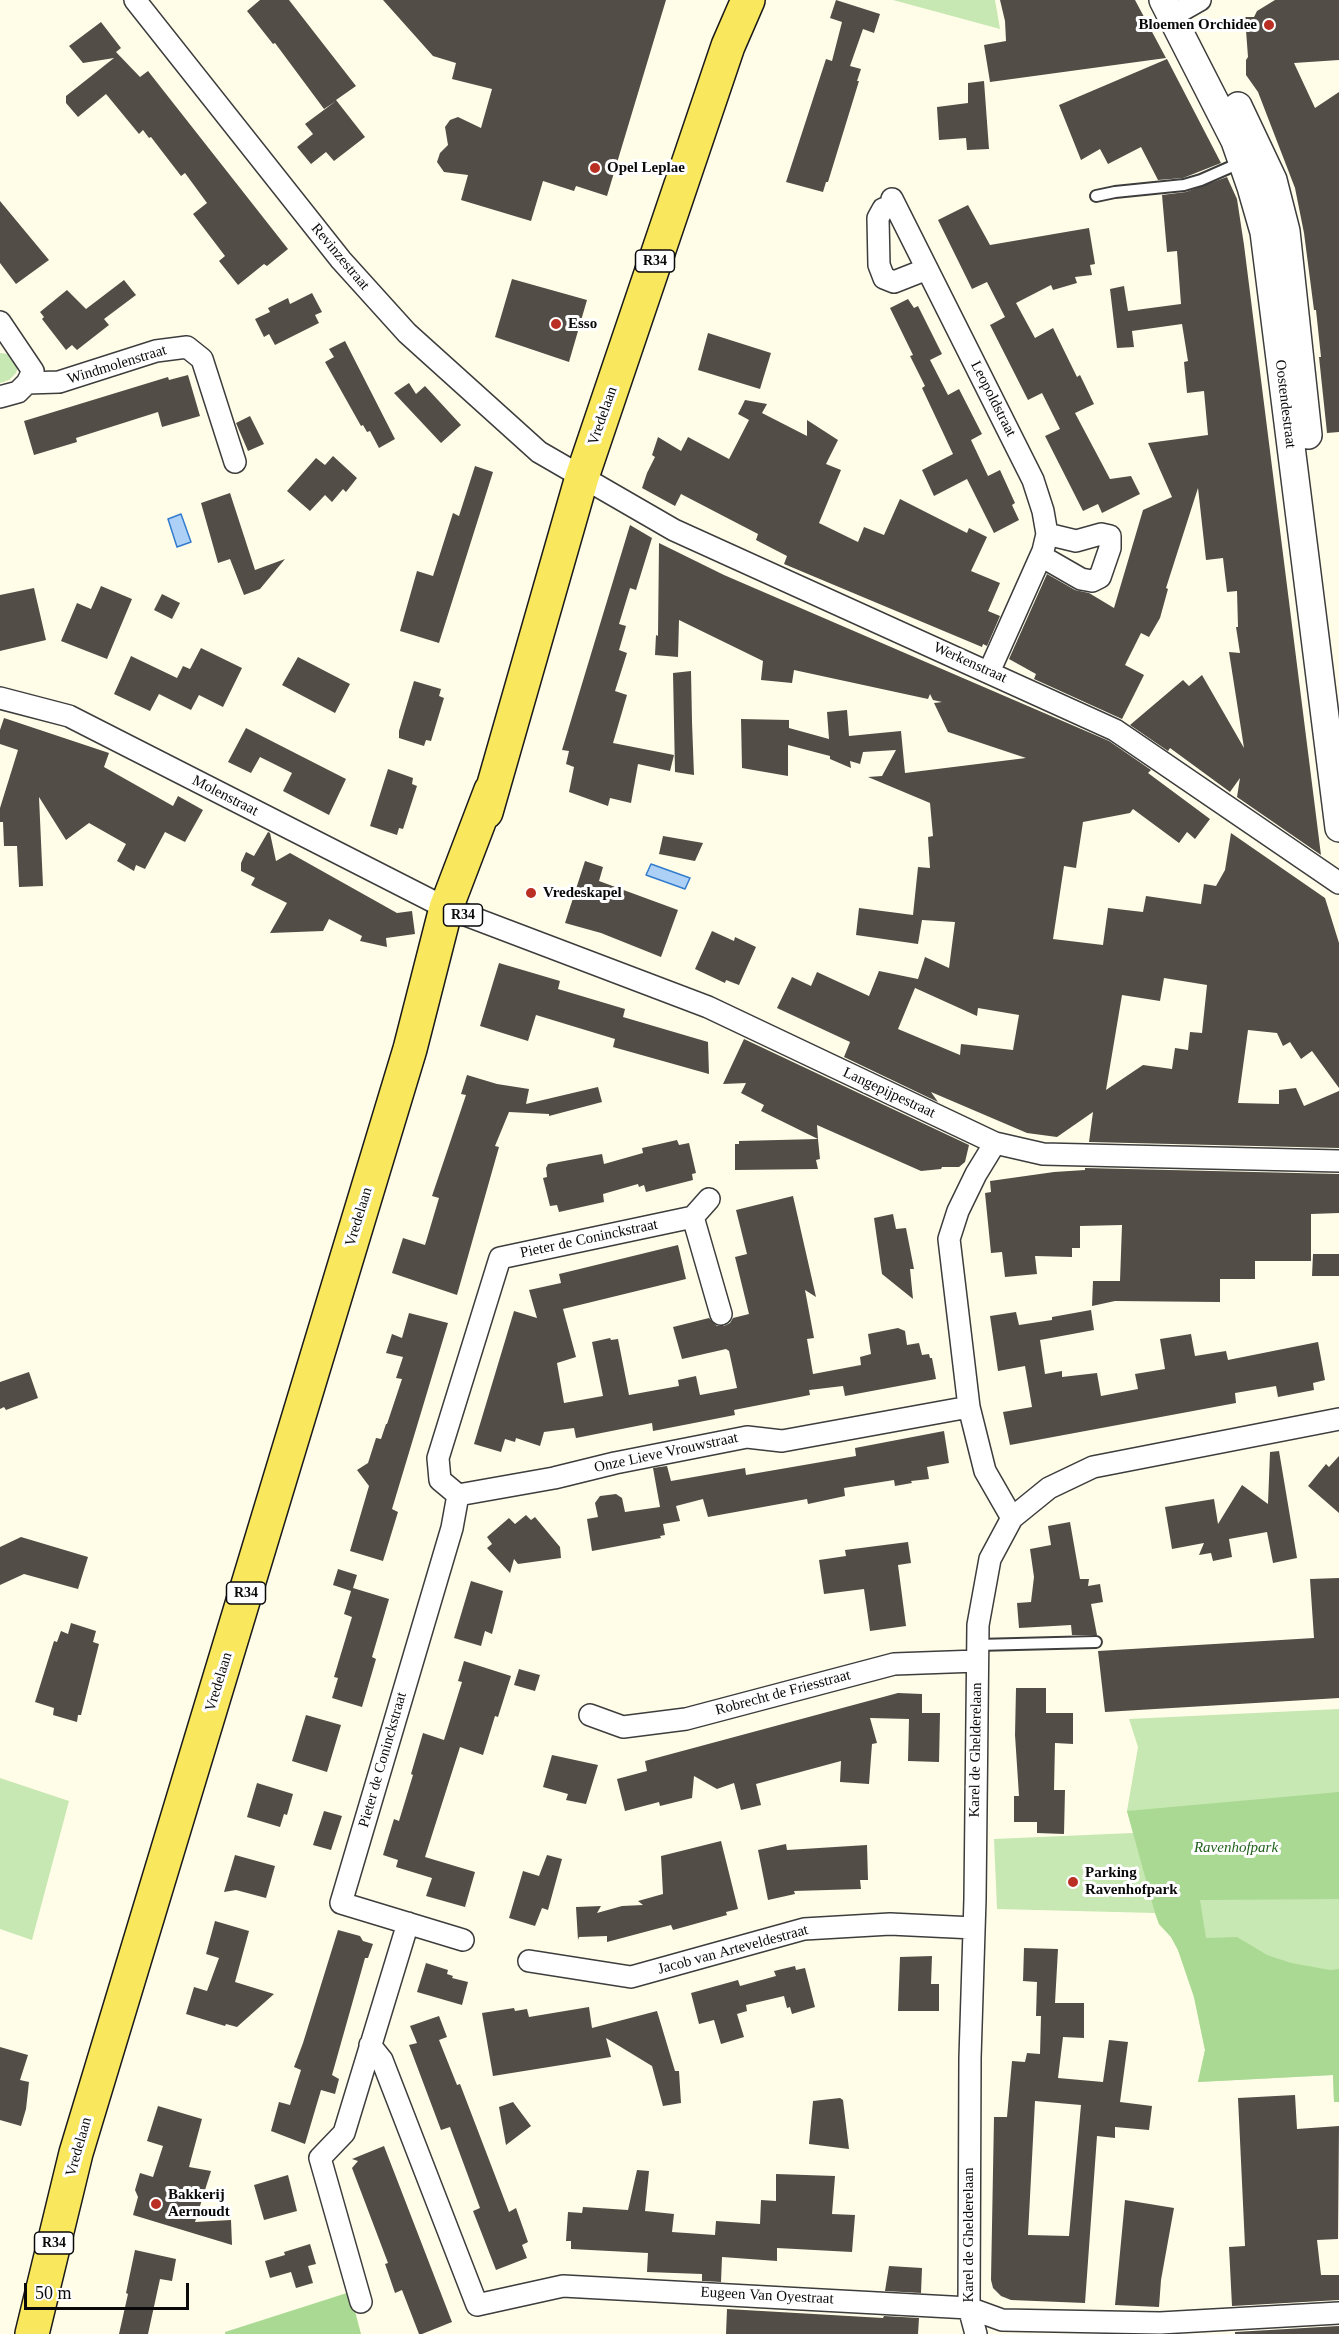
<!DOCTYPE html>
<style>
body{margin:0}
#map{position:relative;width:1339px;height:2334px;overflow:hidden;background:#fffde8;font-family:"Times New Roman",serif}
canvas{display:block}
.scale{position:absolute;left:24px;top:2283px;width:165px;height:27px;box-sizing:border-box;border:3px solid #0a0a0a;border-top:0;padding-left:8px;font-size:18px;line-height:21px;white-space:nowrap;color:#0a0a0a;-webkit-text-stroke:4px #fff;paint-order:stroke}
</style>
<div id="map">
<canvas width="1339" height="2334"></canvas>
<div class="scale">50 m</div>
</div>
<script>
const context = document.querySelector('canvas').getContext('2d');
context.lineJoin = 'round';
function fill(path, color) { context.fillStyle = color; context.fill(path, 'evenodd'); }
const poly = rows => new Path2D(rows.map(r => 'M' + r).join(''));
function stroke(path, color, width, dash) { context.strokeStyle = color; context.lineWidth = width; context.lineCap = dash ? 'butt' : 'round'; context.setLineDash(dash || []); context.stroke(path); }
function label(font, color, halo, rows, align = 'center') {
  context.font = font + ' "Times New Roman",serif'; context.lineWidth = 6; context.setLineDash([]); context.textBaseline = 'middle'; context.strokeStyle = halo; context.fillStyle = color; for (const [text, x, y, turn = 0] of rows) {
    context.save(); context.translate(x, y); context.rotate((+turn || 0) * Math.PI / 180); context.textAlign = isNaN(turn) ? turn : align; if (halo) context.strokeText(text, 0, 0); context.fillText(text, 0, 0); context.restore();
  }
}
const green = poly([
 [893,0,995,0,1000,29],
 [0,353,16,355,19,364,16,373,9,380,0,383],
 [1339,1709,1339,2102,1334,2102,1333,2075,1198,2082,1205,2050,1194,1997,1178,1950,1171,1937,1159,1924,1155,1913,997,1909,994,1839,1133,1833,1127,1811,1138,1747,1129,1719],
 [0,1778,69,1801,32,1940,0,1929]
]);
const forest = poly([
 [1339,1792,1339,1899,1200,1900,1206,1938,1237,1937,1267,1955,1291,1963,1330,1970,1339,1969,1339,2102,1334,2102,1333,2075,1198,2082,1205,2050,1194,1997,1178,1950,1171,1937,1159,1924,1155,1913,1127,1811],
 [350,2292,361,2334,225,2334,225,2332]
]);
const water = poly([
 [181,514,191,542,177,547,168,519,181,514],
 [651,864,690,878,685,889,646,875,651,864]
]);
const building = poly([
 [260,0,289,0,356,86,336,100,365,137,334,161,326,152,311,164,297,147,313,134,305,124,336,101,324,109,275,43,273,44,247,11],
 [383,0,666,0,607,196,576,186,574,191,543,181,531,221,461,200,468,175,444,172,437,162,440,153,448,145,445,127,450,120,458,117,481,128,492,89,452,79,456,63,433,56],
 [836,0,880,14,874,33,863,29,850,66,861,69,857,81,859,81,828,182,826,182,823,192,786,182,826,59,832,61,842,22,830,18],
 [1000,0,1135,0,1166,58,990,82,984,45,1006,41,1005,21],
 [1275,0,1339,0,1339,60,1294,63,1315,108,1339,92,1339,432,1327,433,1319,357,1321,357,1316,310,1314,310,1304,233,1295,188,1258,92,1246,75,1246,60,1248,57,1245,17,1254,17,1257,11],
 [101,22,121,48,116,52,140,77,148,71,288,249,267,266,264,264,238,285,219,261,225,256,193,214,207,203,185,173,181,176,151,137,149,138,143,130,139,134,106,94,78,117,66,103,66,96,114,58,83,63,69,46],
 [1167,59,1221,163,1183,178,1158,180,1141,147,1108,164,1100,149,1081,160,1059,105],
 [984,81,989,149,967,150,966,138,939,140,937,107,968,103,968,83],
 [1227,177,1237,199,1244,245,1321,855,1237,797,1240,778,1230,792,1170,748,1168,751,1130,725,1183,680,1189,686,1202,675,1244,748,1229,652,1240,653,1236,627,1238,627,1237,591,1227,592,1223,558,1206,560,1198,488,1166,588,1168,589,1160,618,1149,637,1141,633,1125,665,1144,675,1122,719,1034,679,1036,674,1009,659,1047,574,1075,590,1089,593,1114,608,1143,510,1172,497,1148,443,1208,435,1204,391,1187,393,1184,362,1188,361,1182,324,1132,331,1134,347,1117,348,1110,289,1124,286,1128,311,1181,304,1177,251,1167,252,1162,195,1186,192],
 [0,201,49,260,16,284,0,263],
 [968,205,990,245,1089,228,1095,264,1090,265,1092,275,1075,277,1077,283,1053,290,1051,285,1016,303,1035,338,1053,328,1077,377,1080,375,1094,404,1075,413,1110,479,1131,476,1140,494,1102,513,1098,504,1083,511,1045,436,1060,429,1042,393,1028,400,990,325,1005,317,987,282,972,289,938,220],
 [512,279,587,300,569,362,495,337],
 [124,280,136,295,104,319,109,325,77,350,72,345,66,350,42,319,44,317,40,312,67,290,86,309],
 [312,293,322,312,315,315,319,323,275,345,269,334,264,337,255,319,270,312,268,308,288,298,290,304],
 [908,299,914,308,918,306,942,354,930,360,948,395,959,389,982,434,971,440,988,476,1000,470,1015,503,1012,505,1019,520,994,533,967,479,934,496,922,470,953,454,922,388,925,386,910,356,913,355,890,308],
 [708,333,771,353,760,389,698,370],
 [345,341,395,439,379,448,370,431,367,432,363,425,361,426,325,362,334,357,329,349],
 [188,375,200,416,162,427,158,412,76,438,77,442,34,455,24,421,168,377,169,380],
 [409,383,416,394,425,386,461,425,441,443,394,393],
 [745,400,767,404,762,413,807,436,807,420,838,440,826,464,841,470,819,523,858,542,864,527,884,535,900,499,967,533,969,528,987,537,971,571,1000,583,988,611,1000,616,987,646,983,644,982,647,784,564,787,556,756,540,758,534,681,494,675,506,642,488,647,473,655,457,652,455,658,437,681,451,688,437,729,459,749,420,738,414],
 [250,416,264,444,248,451,236,423],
 [333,456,357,478,346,492,343,489,332,502,325,495,310,511,287,491,316,458,325,465],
 [475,466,493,472,439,643,400,631,417,571,433,576,453,513,459,516],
 [230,493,255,570,285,559,260,589,244,595,230,559,218,563,201,503],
 [630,525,652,538,636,590,630,588,619,624,626,626,619,650,627,653,615,691,627,695,613,743,674,755,670,771,638,764,631,803,610,798,608,806,569,792,574,767,566,764,569,751,562,750],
 [659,543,724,575,1109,741,1151,770,1148,773,1210,819,1195,839,1187,832,1179,843,1133,809,1130,813,1083,822,1076,868,1064,866,1053,939,1103,945,1108,908,1143,912,1146,896,1201,904,1204,884,1216,886,1225,870,1231,833,1325,898,1339,943,1339,1088,1312,1051,1301,1059,1290,1042,1283,1046,1277,1033,1248,1030,1238,1103,1279,1104,1279,1090,1296,1088,1304,1106,1339,1091,1339,1148,1089,1142,1093,1112,1057,1137,1027,1133,931,1092,938,1102,844,1057,850,1042,777,1008,792,977,811,986,817,972,869,996,879,971,918,979,925,957,949,968,955,922,922,920,918,944,856,935,859,908,913,915,918,867,930,868,928,837,933,836,930,803,868,777,882,776,896,750,863,752,860,764,850,761,851,768,830,759,830,756,788,745,788,776,742,768,741,719,789,720,789,728,829,739,827,712,847,710,849,736,901,731,905,773,1026,758,948,732,934,703,942,702,933,700,930,694,928,699,794,670,792,683,761,680,763,661,679,620,678,657,655,655,656,635,658,636],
 [1164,978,1207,985,1202,1033,1190,1032,1188,1050,1175,1048,1172,1069,1143,1065,1106,1090,1122,995,1160,1001],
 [915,988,977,1016,978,1008,1019,1015,1013,1050,961,1044,960,1055,898,1029],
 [101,586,132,599,107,659,61,641,77,603,91,609],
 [34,588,46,640,0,651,0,595],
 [162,594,180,603,172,619,154,610],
 [201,648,242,668,223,707,199,695,191,710,159,694,150,711,114,694,131,656,177,678,183,666,190,669],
 [298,657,350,684,335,713,282,685],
 [691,671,692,722,694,775,675,772,673,673],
 [414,681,441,689,439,696,444,698,431,741,426,740,424,746,399,738,399,731],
 [4,718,109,753,104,767,173,806,178,796,203,810,185,842,165,832,145,869,136,865,134,871,117,861,126,844,89,823,66,840,39,797,43,886,19,887,17,846,4,846,3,822,0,822,0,808,18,750,0,744,0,730],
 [246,728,346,779,329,815,283,791,292,773,260,757,251,773,228,762],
 [388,769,413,778,412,784,417,786,403,829,399,828,397,835,370,826],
 [268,832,270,833,276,861,290,853,397,913,412,911,415,934,386,938,387,947,360,941,362,936,329,919,323,931,270,933,287,903,251,885,255,878,241,871,241,863,246,852,254,856],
 [663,836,703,843,695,861,659,854],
 [585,861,603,867,599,881,678,910,661,957,601,933,565,923],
 [712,931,734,941,735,937,756,947,739,985,726,980,725,983,695,969],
 [499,963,560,981,558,989,625,1009,623,1017,708,1042,709,1074,613,1047,615,1039,536,1015,528,1041,480,1026],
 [744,1039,969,1145,965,1162,959,1167,942,1167,941,1169,921,1171,817,1125,818,1139,761,1111,764,1105,741,1093,746,1083,723,1084],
 [467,1075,497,1084,529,1089,526,1104,598,1087,602,1102,549,1116,549,1114,509,1112,495,1146,499,1147,457,1295,392,1273,403,1238,425,1245,439,1198,432,1196,466,1095,461,1094],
 [818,1139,820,1159,816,1160,818,1169,735,1170,735,1144,739,1144,739,1141],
 [677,1140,679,1145,689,1143,696,1173,692,1174,693,1180,646,1192,644,1185,639,1187,638,1184,603,1194,604,1202,559,1212,557,1205,550,1206,543,1178,547,1177,546,1168,548,1164,602,1154,604,1164,643,1153,642,1148],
 [1085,1168,1339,1174,1339,1213,1311,1214,1311,1261,1255,1261,1255,1279,1220,1279,1220,1302,1115,1301,1092,1306,1093,1281,1120,1281,1122,1225,1080,1226,1080,1248,1072,1248,1072,1257,1035,1256,1037,1274,1005,1277,1002,1252,991,1253,985,1193,991,1192,990,1181,1054,1172,1085,1170],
 [793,1196,816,1297,805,1290,814,1338,807,1339,813,1374,861,1365,860,1357,871,1354,868,1334,898,1328,905,1331,907,1345,919,1343,922,1355,929,1354,930,1358,932,1358,936,1379,845,1396,843,1386,809,1390,810,1395,734,1410,735,1415,653,1431,652,1423,576,1438,574,1428,544,1432,540,1446,516,1438,515,1442,505,1439,501,1452,474,1444,514,1311,537,1318,529,1290,561,1283,559,1274,678,1245,686,1279,563,1309,576,1357,557,1363,564,1403,603,1396,592,1342,610,1338,611,1340,618,1339,629,1395,679,1386,678,1380,696,1376,700,1395,737,1388,729,1351,726,1349,682,1359,673,1327,709,1318,717,1326,724,1326,730,1323,733,1318,749,1314,735,1257,747,1254,736,1210],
 [893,1214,896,1229,906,1228,914,1269,910,1269,913,1299,882,1274,874,1218],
 [1313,1254,1339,1254,1339,1276,1312,1276],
 [1091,1310,1094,1330,1040,1340,1045,1374,1062,1371,1062,1377,1097,1373,1101,1396,1138,1389,1135,1374,1165,1369,1160,1339,1191,1334,1195,1356,1226,1351,1228,1360,1318,1342,1325,1380,1313,1383,1314,1390,1278,1397,1276,1386,1235,1393,1236,1403,1010,1445,1003,1412,1032,1407,1025,1366,998,1371,990,1316,1016,1312,1019,1325,1052,1320,1052,1317],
 [409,1313,448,1323,392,1509,398,1512,383,1561,350,1551,369,1486,357,1470,368,1463,376,1438,381,1439,386,1424,387,1424,402,1379,396,1378,403,1357,386,1353,392,1334,402,1338],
 [29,1372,38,1398,6,1410,4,1407,0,1409,0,1382],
 [944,1431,949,1463,927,1467,929,1479,911,1481,912,1483,895,1486,894,1480,844,1488,845,1496,808,1504,807,1499,708,1517,703,1499,676,1506,680,1521,663,1524,665,1535,660,1536,661,1538,592,1551,587,1519,598,1517,595,1503,600,1496,616,1494,622,1498,625,1512,660,1507,653,1468,667,1466,671,1481,745,1468,746,1475,856,1456,855,1448],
 [1279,1451,1297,1558,1273,1563,1267,1532,1229,1539,1232,1557,1213,1561,1211,1553,1199,1555,1204,1543,1172,1549,1165,1507,1214,1499,1218,1524,1242,1485,1268,1504,1270,1452],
 [1339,1456,1339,1513,1308,1486,1326,1464,1329,1467],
 [526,1515,531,1520,535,1517,560,1547,561,1558,518,1564,514,1559,510,1573,487,1548,492,1544,487,1537,509,1518,515,1524],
 [1070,1522,1080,1579,1089,1579,1088,1586,1100,1584,1103,1602,1091,1604,1097,1635,1072,1635,1071,1625,1019,1628,1017,1603,1031,1602,1034,1577,1030,1549,1051,1545,1048,1526],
 [21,1537,88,1557,78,1589,24,1574,0,1585,0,1547],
 [908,1542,911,1563,898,1565,906,1626,870,1631,864,1589,824,1594,819,1560,846,1556,845,1550],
 [338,1569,357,1575,353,1588,389,1599,372,1657,376,1659,362,1707,332,1698,338,1678,334,1677,352,1617,344,1614,351,1591,333,1585],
 [1339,1578,1339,1698,1105,1712,1098,1651,1314,1638,1310,1579],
 [471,1581,503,1591,492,1634,485,1631,481,1646,454,1638],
 [71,1623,96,1631,93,1642,99,1644,81,1715,78,1715,77,1722,53,1715,54,1708,35,1702,54,1641,57,1642,61,1631,68,1634],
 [464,1661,511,1676,498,1717,495,1716,483,1755,460,1747,425,1857,475,1872,465,1907,426,1896,432,1878,396,1867,398,1860,383,1855,394,1819,399,1821,413,1775,411,1774,423,1733,444,1740,462,1682,458,1681],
 [519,1669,540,1675,535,1691,514,1685],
 [1016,1688,1046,1688,1046,1713,1073,1713,1073,1744,1055,1743,1054,1790,1065,1790,1064,1834,1037,1833,1037,1822,1014,1822,1014,1796,1019,1796,1015,1735],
 [898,1693,922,1694,922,1713,940,1713,939,1762,908,1761,909,1719,870,1718,877,1743,872,1744,869,1784,840,1782,841,1761,756,1784,761,1805,741,1810,734,1783,717,1789,694,1776,692,1798,660,1806,659,1802,625,1811,617,1779,647,1771,645,1761],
 [306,1715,341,1725,327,1772,292,1761],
 [552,1755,598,1765,586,1804,566,1800,568,1794,543,1787],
 [257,1783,293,1794,287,1815,284,1814,280,1827,247,1817],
 [324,1811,342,1816,331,1850,313,1845],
 [721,1841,738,1909,726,1912,727,1915,673,1930,671,1925,607,1942,607,1936,579,1937,578,1940,576,1907,601,1906,597,1913,622,1906,643,1905,638,1901,663,1894,661,1856],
 [786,1844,787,1850,867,1845,868,1880,860,1880,861,1889,794,1891,795,1894,768,1900,758,1850],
 [235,1855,275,1866,266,1898,236,1890,224,1892],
 [547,1855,562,1859,548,1910,542,1908,535,1926,509,1918,523,1871,539,1876],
 [215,1921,249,1931,235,1982,274,1994,237,2027,226,2024,225,2026,186,2014,194,1987,207,1991,219,1958,206,1954],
 [338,1930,360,1936,363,1941,373,1944,368,1958,365,1958,332,2075,339,2079,335,2094,321,2090,305,2144,271,2131,279,2102,290,2105,301,2070,294,2067,303,2043],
 [1024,1948,1058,1949,1055,2003,1084,2003,1084,2038,1063,2037,1058,2078,1103,2082,1109,2040,1128,2042,1120,2102,1152,2106,1149,2130,1115,2127,1115,2138,1097,2136,1085,2303,1011,2300,1001,2296,993,2288,991,2280,994,2117,1007,2117,1012,2061,1025,2062,1027,2053,1040,2054,1041,2016,1036,2016,1037,1982,1023,1981],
 [1035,2101,1081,2105,1069,2236,1028,2235],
 [932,1956,931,1984,939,1984,939,2011,898,2011,900,1957],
 [426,1963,448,1970,447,1974,453,1976,452,1978,468,1982,462,2005,417,1992],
 [795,1966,796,1970,805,1968,815,2007,792,2014,790,2007,787,2008,784,1996,746,2005,747,2011,737,2014,744,2037,721,2044,714,2020,699,2024,691,1993,738,1980,740,1986,776,1976,774,1971],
 [589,2007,592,2028,657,2011,675,2071,679,2071,681,2103,663,2106,652,2066,606,2038,611,2057,493,2076,482,2013,514,2008,515,2011,527,2009,529,2017],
 [439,2016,447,2037,439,2040,457,2085,460,2084,509,2212,516,2208,528,2242,522,2245,527,2258,496,2270,473,2211,480,2208,450,2127,441,2130,409,2045,417,2043,410,2026],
 [0,2047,28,2055,20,2080,29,2082,26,2109,21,2126,0,2120],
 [1295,2095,1297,2129,1339,2126,1338,2239,1317,2240,1321,2275,1339,2275,1339,2300,1232,2306,1229,2247,1245,2246,1238,2098],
 [840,2098,843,2100,849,2149,809,2144,813,2101],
 [513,2102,531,2126,506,2145,499,2107],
 [158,2106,202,2119,189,2167,211,2171,195,2222,231,2220,232,2245,133,2215,138,2197,135,2190,140,2173,153,2177,163,2146,147,2141],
 [384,2146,452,2322,422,2334,419,2334,402,2290,395,2293,385,2264,388,2263,352,2168,358,2161,352,2159],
 [637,2170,649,2171,645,2211,674,2214,672,2232,715,2235,716,2221,760,2224,761,2200,776,2201,776,2174,835,2176,832,2214,855,2215,852,2252,777,2248,777,2261,722,2257,721,2282,702,2281,702,2274,647,2272,648,2253,571,2249,571,2241,566,2241,568,2212,582,2213,583,2207,628,2210],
 [288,2175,297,2211,264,2220,254,2185],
 [1125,2200,1174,2208,1161,2280,1159,2307,1115,2305],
 [310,2244,316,2264,308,2266,313,2283,296,2288,291,2272,270,2278,265,2261,285,2255,284,2252],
 [135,2250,176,2259,172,2281,160,2279,148,2334,119,2334,128,2294,126,2293],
 [889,2266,922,2268,921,2293,885,2291],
 [727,2309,883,2318,884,2316,919,2318,918,2334,726,2334],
 [1339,2326,1339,2334,1235,2334,1235,2332]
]);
const service = poly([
 [1096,196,1115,192,1184,185,1201,180,1242,162],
 [977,1645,1096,1642]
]);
const minor = poly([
 [135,0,341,260,407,333,539,452,674,530,1115,730,1339,883],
 [1172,16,1200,0],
 [892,199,1033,480,1043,511,1047,534,1043,551,989,672],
 [895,205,883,209,878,218,879,265,884,278,894,282,927,269],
 [0,322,33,371,27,383,18,392,0,397],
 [27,383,59,382,156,351,187,347,202,359,235,462],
 [1041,556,1081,579,1092,581,1100,577,1110,548,1110,536,1101,534,1076,541,1047,534],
 [0,698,69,716,446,908],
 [463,914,708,1007,995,1143,1043,1154,1339,1161],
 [995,1143,976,1174,958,1211,949,1239,969,1407,985,1471,1012,1518],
 [709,1199,693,1217,500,1258,438,1458,440,1480,458,1495,554,1478,615,1463,747,1437,782,1441,969,1407],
 [693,1217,721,1314],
 [458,1495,452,1528,341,1903,463,1940],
 [590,1715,623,1727,686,1719,894,1664,977,1661],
 [529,1961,631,1977,804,1929,890,1924,974,1928],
 [370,2045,382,2060,477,2305,563,2286,969,2308,1002,2320,1160,2323,1339,2313],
 [361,2302,320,2158,344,2133,408,1923],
 [976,2334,969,2308,970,2058,975,1899,978,1625,990,1559,1012,1518,1049,1488,1093,1467,1339,1419]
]);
const tertiary = poly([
 [1163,0,1235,141,1251,187,1264,232,1339,828],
 [1238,106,1273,180,1286,231,1308,435]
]);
const primary = poly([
 [486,812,582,477,728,46,748,0],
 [32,2334,76,2153,410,1049,446,908,491,790]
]);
const markers = [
 [1269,25,6,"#ba2f23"],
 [595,168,6,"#ba2f23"],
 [556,324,6,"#ba2f23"],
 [531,893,6,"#ba2f23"],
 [1073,1882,6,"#ba2f23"],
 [156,2204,6,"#ba2f23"]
];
const shields = [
 [655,261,39],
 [463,915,39],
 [246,1593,39],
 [54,2243,39]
];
const shieldNames = [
 ["R34",655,261],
 ["R34",463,915],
 ["R34",246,1593],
 ["R34",54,2243]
];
const poiNames = [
 ["Bloemen Orchidee",1257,25,"right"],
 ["Opel Leplae",607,168],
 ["Esso",568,324],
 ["Vredeskapel",543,893],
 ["Parking",1085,1873],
 ["Ravenhofpark",1085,1890],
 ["Bakkerij",168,2195],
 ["Aernoudt",168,2212]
];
const streetNames = [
 ["Revinzestraat",340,257,50],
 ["Windmolenstraat",117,365,-17],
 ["Leopoldstraat",993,399,63],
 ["Oostendestraat",1285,404,83],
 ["Vredelaan",603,416,-71],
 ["Werkenstraat",970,663,24],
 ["Molenstraat",225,796,27],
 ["Langepijpestraat",889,1093,25],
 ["Vredelaan",359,1217,-73],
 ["Pieter de Coninckstraat",589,1239,-12],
 ["Onze Lieve Vrouwstraat",666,1453,-12],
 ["Vredelaan",219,1682,-73],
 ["Robrecht de Friesstraat",783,1693,-15],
 ["Karel de Ghelderelaan",976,1750,-89],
 ["Pieter de Coninckstraat",383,1760,-74],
 ["Jacob van Arteveldestraat",733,1950,-15],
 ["Vredelaan",79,2147,-74],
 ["Karel de Ghelderelaan",969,2235,-90],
 ["Eugeen Van Oyestraat",767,2296,3]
];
const parkNames = [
 ["Ravenhofpark",1236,1848]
];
fill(green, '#c7e8b2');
fill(forest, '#a9d992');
fill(water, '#add1f6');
stroke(water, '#337ccd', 1.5);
fill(building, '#534d47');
stroke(service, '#3d3d3d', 14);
stroke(minor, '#3d3d3d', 24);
stroke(tertiary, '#3d3d3d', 30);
stroke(primary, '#1b1b1b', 36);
stroke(service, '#fff', 10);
stroke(minor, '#fff', 21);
stroke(tertiary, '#fff', 27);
stroke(primary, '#f9e75d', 33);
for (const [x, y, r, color] of markers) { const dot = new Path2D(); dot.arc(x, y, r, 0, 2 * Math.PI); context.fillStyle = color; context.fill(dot); stroke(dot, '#fff', 2); }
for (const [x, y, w] of shields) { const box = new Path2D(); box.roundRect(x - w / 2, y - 11, w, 22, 4.5); context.fillStyle = '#fff'; context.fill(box); stroke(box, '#0a0a0a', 1.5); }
label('bold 14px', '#0a0a0a', null, shieldNames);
label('bold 15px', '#0a0a0a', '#fff', poiNames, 'left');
label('15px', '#0a0a0a', '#fff', streetNames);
label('italic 15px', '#21611c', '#fff', parkNames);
</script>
